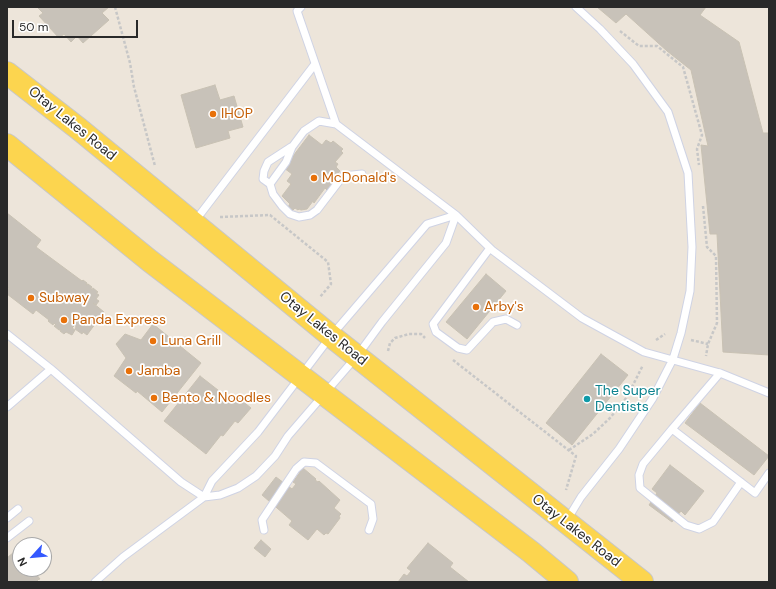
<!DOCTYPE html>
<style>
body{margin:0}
#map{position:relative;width:776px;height:589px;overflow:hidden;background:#ede5da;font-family:"DM Sans",sans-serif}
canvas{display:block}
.frame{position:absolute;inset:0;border:8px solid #292929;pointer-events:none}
.north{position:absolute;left:12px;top:537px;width:40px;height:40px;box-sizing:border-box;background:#fff;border:1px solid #a9a9a9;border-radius:50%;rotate:243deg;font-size:11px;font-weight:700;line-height:16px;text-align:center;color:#292929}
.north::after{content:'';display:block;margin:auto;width:14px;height:18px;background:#3459ff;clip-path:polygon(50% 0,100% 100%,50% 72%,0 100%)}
.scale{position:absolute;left:12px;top:20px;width:126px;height:18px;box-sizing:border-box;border:2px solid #292929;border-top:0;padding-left:5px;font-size:12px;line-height:14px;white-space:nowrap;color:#292929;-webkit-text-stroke:3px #fff;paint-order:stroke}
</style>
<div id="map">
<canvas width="776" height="589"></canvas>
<div class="frame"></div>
<div class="north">N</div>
<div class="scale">50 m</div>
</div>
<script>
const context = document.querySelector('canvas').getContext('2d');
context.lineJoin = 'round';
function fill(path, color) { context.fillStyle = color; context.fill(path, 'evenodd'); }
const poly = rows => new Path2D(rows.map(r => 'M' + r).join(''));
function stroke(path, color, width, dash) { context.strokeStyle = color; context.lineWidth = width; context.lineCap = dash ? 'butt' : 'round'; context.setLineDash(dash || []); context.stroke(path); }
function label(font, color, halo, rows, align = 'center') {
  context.font = font + ' "DM Sans",sans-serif'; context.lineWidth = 3.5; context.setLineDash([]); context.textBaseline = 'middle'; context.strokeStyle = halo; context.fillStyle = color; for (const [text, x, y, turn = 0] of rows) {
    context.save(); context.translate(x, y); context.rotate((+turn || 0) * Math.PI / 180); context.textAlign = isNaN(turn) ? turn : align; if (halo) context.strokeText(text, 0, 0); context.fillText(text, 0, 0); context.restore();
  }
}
const building = poly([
 [37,7,109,7,102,13,109,20,83,43,77,36,71,42,64,34,59,38,39,16,43,13,37,7],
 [597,7,706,7,700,15,739,42,763,133,769,133,769,355,723,352,717,234,710,234,701,145,708,146,691,70,667,51,626,14,616,23,597,7],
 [215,85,220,100,234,96,243,127,228,131,230,138,196,148,181,95,215,85],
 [309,135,322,145,326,140,331,143,333,141,343,149,341,151,343,153,335,162,338,164,336,167,340,171,332,181,334,183,328,191,325,188,314,203,313,201,307,209,301,210,299,209,298,210,295,208,292,211,288,207,290,204,282,196,291,184,287,181,292,174,284,168,309,135],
 [7,213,41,240,36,247,82,281,83,280,87,283,86,285,88,284,92,287,91,289,92,290,93,288,98,292,96,293,99,295,96,299,99,301,96,305,93,303,104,312,87,335,83,332,82,334,75,329,76,327,75,325,72,328,75,330,72,335,66,332,64,334,60,331,61,329,59,330,54,326,56,325,54,323,53,325,48,321,49,320,36,310,33,314,7,294,7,291,9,288,7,286,7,213],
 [486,274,506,291,467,339,446,322,486,274],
 [153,324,201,363,162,412,137,391,136,393,114,376,126,358,116,344,125,334,141,340,153,324],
 [601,354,628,375,572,445,546,423,601,354],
 [200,376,232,401,236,396,251,408,238,423,235,421,223,436,221,435,206,454,164,421,200,376],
 [700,403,769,456,754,475,685,423,700,403],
 [670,465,704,491,685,515,681,511,672,522,649,505,657,493,652,489,670,465],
 [303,468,316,479,315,480,318,482,319,481,340,500,334,508,341,514,339,516,340,518,328,534,326,533,324,535,317,529,308,540,289,525,292,521,262,495,276,477,292,489,296,484,293,482,303,468],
 [261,540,271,549,265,557,254,548,261,540],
 [428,543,453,563,450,567,469,582,398,582,404,574,407,576,411,571,407,568,428,543],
 [14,552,20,559,20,569,32,569,40,579,37,580,39,582,7,582,7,558,14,552]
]);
const path = poly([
 [115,7,130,63,134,87,155,166],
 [620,31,639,46,657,46,683,67,702,135,697,149,699,165],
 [703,206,707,247,716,256,717,323,708,344,706,356],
 [220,217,270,215,328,262,331,284,320,297],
 [656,340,665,334],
 [691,340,708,344],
 [388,351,390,343,395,338,409,334,421,334,425,338],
 [453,360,576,456,566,490],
 [569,450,593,434,610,418,627,397,643,365]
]);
const service = poly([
 [301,7,297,11,336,124,456,215,492,250,582,318,644,352,720,373,769,393],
 [336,124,319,121,304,131,292,147,286,162,270,184,273,194,282,206,290,214,299,217,310,215,317,210,343,176,362,174],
 [270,184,263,179,264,171,268,162,291,147],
 [195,221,315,64],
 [490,248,433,324,436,332,458,348,467,350,493,322,506,319,517,325],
 [7,334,51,369,181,482,204,497,220,495,238,488,256,476,275,456,288,436,357,356,382,322,446,243,456,215,427,224,331,336,258,432,212,481,204,497,123,557,95,582],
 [720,373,672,429,755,493,769,473],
 [7,407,51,369],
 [672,429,643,464,639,475,640,488,686,525,699,529,713,522,741,482],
 [7,518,18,509],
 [567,520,581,497,619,449,653,398,673,359,681,333,690,291,692,247,688,173,668,112,633,64,600,29,576,7],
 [264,530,262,520,296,469,304,462,316,463,371,504,373,519,369,530],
 [7,538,29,521]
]);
const primary = poly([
 [7,73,79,129,331,336,642,582],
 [7,145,150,261,531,552,567,582]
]);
const markers = [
 [213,114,4,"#e8710a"],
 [314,178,4,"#e8710a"],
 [31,298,4,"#e8710a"],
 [476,307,4,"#e8710a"],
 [64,320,4,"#e8710a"],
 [153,341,4,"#e8710a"],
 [129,371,4,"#e8710a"],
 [154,398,4,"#e8710a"],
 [587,399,4,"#0f9aa8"]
];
const foodNames = [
 ["IHOP",221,114],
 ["McDonald's",322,178],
 ["Subway",39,298],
 ["Arby's",484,307],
 ["Panda Express",72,320],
 ["Luna Grill",161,341],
 ["Jamba",137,371],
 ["Bento & Noodles",162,398]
];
const streetNames = [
 ["Otay Lakes Road",72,124,39],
 ["Otay Lakes Road",323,329,39],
 ["Otay Lakes Road",576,531,38]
];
const cultureNames = [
 ["The Super",595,391],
 ["Dentists",595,407]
];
fill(building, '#c8c2b9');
stroke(building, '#c8c1b3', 1);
stroke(service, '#cfd3e4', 9);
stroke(primary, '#c7c7c7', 24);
stroke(path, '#c7c7c7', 2.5, [3, 2]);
stroke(service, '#fff', 7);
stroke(primary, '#fcd54f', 22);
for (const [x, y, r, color] of markers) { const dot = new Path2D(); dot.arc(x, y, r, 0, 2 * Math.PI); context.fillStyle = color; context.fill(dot); stroke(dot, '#fff', 1.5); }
label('14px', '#c56008', '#fff', foodNames, 'left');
label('14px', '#292929', '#fff', streetNames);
label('14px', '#0d838f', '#fff', cultureNames, 'left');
</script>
